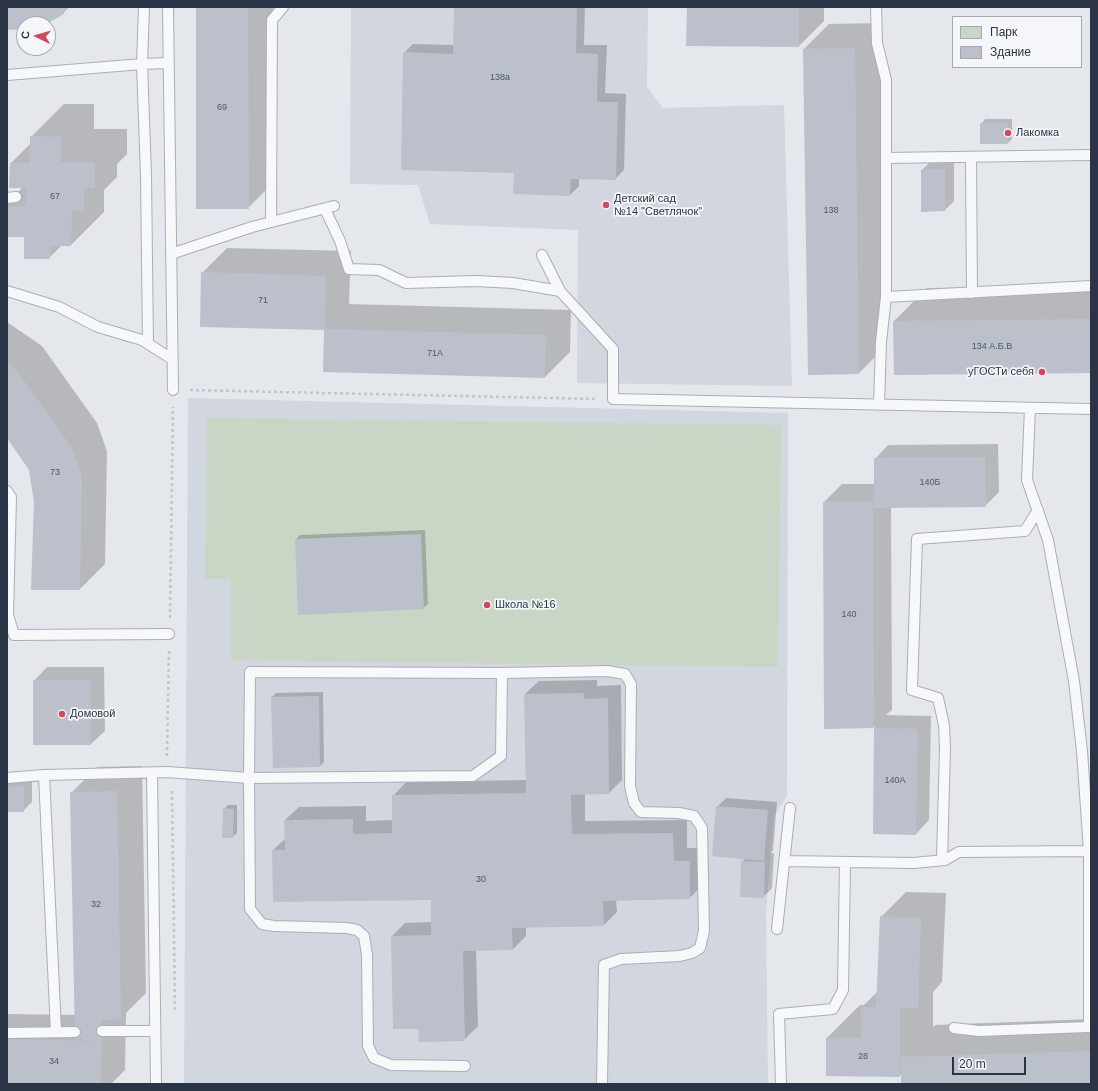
<!DOCTYPE html>
<meta charset="utf-8">
<style>
body{margin:0}
#map{position:relative;width:1098px;height:1091px;overflow:hidden;background:#e4e7ec;font-family:Arial,sans-serif}
canvas{display:block}
.frame{position:absolute;inset:0;border:8px solid #2b3445;pointer-events:none}
.legend{position:absolute;left:952px;top:16px;width:130px;height:52px;box-sizing:border-box;background:#f4f6f9;border:1px solid #a4a8b1;margin:0;padding:5px 7px;list-style:none;font-size:12px;color:#2b3445}
.legend li{display:flex;align-items:center;gap:8px;height:20px}
.legend b{width:20px;border:1px solid #a4a8b1}
.north{position:absolute;left:16px;top:16px;width:40px;height:40px;box-sizing:border-box;background:#f4f6f9;border:1px solid #a4a8b1;border-radius:50%;rotate:275deg;font-size:11px;font-weight:700;line-height:16px;text-align:center;color:#2b3445}
.north::after{content:'';display:block;margin:auto;width:14px;height:18px;background:#d1495b;clip-path:polygon(50% 0,100% 100%,50% 72%,0 100%)}
.scale{position:absolute;left:952px;top:1057px;width:74px;height:18px;box-sizing:border-box;border:2px solid #2b3445;border-top:0;padding-left:5px;font-size:12px;line-height:14px;white-space:nowrap;color:#2b3445;-webkit-text-stroke:3px #f4f6f9;paint-order:stroke}
</style>
<div id="map">
<canvas width="1098" height="1091"></canvas>
<div class="frame"></div>
<ul class="legend">
<li><b style="height:11px;background:#c9d6c5"></b>Парк</li>
<li><b style="height:11px;background:#bbc0ca"></b>Здание</li>
</ul>
<div class="north">С</div>
<div class="scale">20 m</div>
</div>
<script>
const context = document.querySelector('canvas').getContext('2d');
context.lineJoin = 'round';
function fill(path, color) { context.fillStyle = color; context.fill(path, 'evenodd'); }
const poly = rows => new Path2D(rows.map(r => 'M' + r).join(''));
function stroke(path, color, width, dash) { context.strokeStyle = color; context.lineWidth = width; context.lineCap = dash ? 'butt' : 'round'; context.setLineDash(dash || []); context.stroke(path); }
function label(font, color, halo, rows, align = 'center') {
  context.font = font + ' Arial,sans-serif'; context.lineWidth = 3.5; context.setLineDash([]); context.textBaseline = 'middle'; context.strokeStyle = halo; context.fillStyle = color; for (const [text, x, y, turn = 0] of rows) {
    context.save(); context.translate(x, y); context.rotate((+turn || 0) * Math.PI / 180); context.textAlign = isNaN(turn) ? turn : align; if (halo) context.strokeText(text, 0, 0); context.fillText(text, 0, 0); context.restore();
  }
}
const built = poly([
 [351,7,648,7,647,87,663,108,784,105,792,386,577,383,578,230,430,224,418,185,350,184],
 [188,398,788,413,787,796,774,816,766,912,768,1084,184,1084]
]);
const green = poly([
 [207,418,781,425,778,667,231,660,231,579,205,579]
]);
const shadow = poly([
 [7,7,69,7,63,13,44,24,24,24,24,28,7,29],
 [197,7,273,7,273,183,248,208],
 [455,7,585,7,584,45,607,45,605,93,626,94,624,170,615,179,579,178,579,186,570,195,515,172,404,53,413,44,454,45],
 [688,7,824,7,824,21,799,46],
 [880,23,884,348,859,373,804,49,829,24],
 [64,104,94,104,94,129,127,129,127,154,117,164,117,177,104,190,104,212,71,245,62,245,49,258,25,236,7,236,7,203,23,187,11,163,31,143,31,137],
 [985,119,1012,119,1012,139,1008,143,981,124],
 [954,160,954,201,945,210,922,170,931,161],
 [227,248,351,251,349,304,571,310,570,352,545,377,325,329,202,273],
 [1091,286,1091,372,894,321,927,288],
 [7,322,42,346,97,423,107,451,105,564,80,589,35,502,30,469,7,436],
 [998,444,999,492,985,506,891,507,892,710,886,715,931,716,929,820,916,834,874,833,875,727,825,728,824,502,842,484,875,484,875,459,888,445],
 [425,530,428,604,423,608,296,539,300,535],
 [47,667,104,667,105,731,91,744,34,744,34,681],
 [597,680,597,686,621,685,622,780,609,793,585,794,585,821,687,820,687,848,703,848,703,884,690,898,616,899,617,912,603,926,526,927,526,936,513,949,476,950,478,1026,464,1040,419,1028,392,936,405,923,432,922,432,899,273,850,286,838,285,820,299,807,366,806,366,821,393,820,393,796,406,782,527,780,525,694,539,681],
 [323,692,324,762,320,766,272,697,276,693],
 [142,766,146,993,126,1013,125,1070,111,1084,7,1084,8,1014,76,1015,72,792,97,767],
 [7,778,32,778,32,802,23,811,7,811],
 [726,798,777,802,773,851,770,853,774,853,772,888,763,897,742,862,746,858,717,807],
 [228,805,237,805,237,833,232,837,224,809],
 [906,892,946,893,942,982,933,992,933,1027,935,1025,1091,1019,1091,1084,902,1084,902,1073,899,1076,827,1038,860,1005,864,1005,878,991,881,917]
]);
const building = poly([
 [7,7,65,7,64,14,46,24,24,24,24,29,7,30],
 [196,7,248,7,249,209,196,209],
 [454,7,577,7,576,53,598,54,597,102,618,102,616,180,571,179,570,196,513,194,514,173,401,170,403,52,453,54],
 [687,7,799,7,799,47,686,46],
 [855,48,859,374,808,375,803,49],
 [980,123,1008,123,1008,144,980,144],
 [30,136,61,137,61,162,95,162,95,188,84,188,84,211,72,211,71,246,50,246,50,259,24,259,24,237,7,237,7,206,26,206,26,188,9,188,10,163,30,163],
 [945,169,945,211,921,212,921,170],
 [201,272,326,276,325,329,546,335,545,378,323,372,324,330,200,327],
 [1091,319,1091,373,894,375,893,321],
 [7,363,17,371,72,448,82,477,80,590,31,590,34,502,29,470,7,438],
 [985,457,986,507,874,508,874,458],
 [873,501,874,728,824,729,823,502],
 [421,534,424,609,298,615,295,539],
 [33,680,91,680,91,745,33,745],
 [584,693,584,699,608,698,609,794,571,795,572,834,673,833,674,861,690,861,690,899,603,901,604,926,512,928,513,950,463,951,465,1041,419,1042,418,1029,393,1029,391,936,431,935,431,900,273,902,272,850,285,850,284,820,353,819,353,834,392,833,392,795,526,793,524,694],
 [319,696,320,767,273,768,271,697],
 [874,728,918,729,916,835,873,834],
 [24,786,24,812,7,812,7,787],
 [117,791,121,1019,102,1020,101,1084,7,1084,7,1039,97,1041,75,1039,70,792],
 [716,806,768,810,764,861,712,856],
 [223,808,234,809,233,838,222,838],
 [741,861,765,862,764,898,740,897],
 [880,916,921,918,918,1008,900,1008,900,1077,826,1076,826,1038,861,1038,861,1007,876,1007],
 [1091,1051,1091,1084,901,1084,901,1057]
]);
const path = poly([
 [190,390,596,399],
 [170,618,173,407],
 [167,756,169,651],
 [172,791,175,1010]
]);
const lane = poly([
 [144,7,142,64,146,175,148,344],
 [168,7,173,390],
 [876,7,877,43,886,80,886,297,1091,286],
 [7,75,142,64,168,63],
 [971,157,972,293],
 [886,158,1091,155],
 [7,198,16,197],
 [325,209,340,241,349,269,379,270,406,283,476,281,513,283,560,291,613,349,613,399,1091,409],
 [271,222,272,20,283,7],
 [171,254,252,227,334,206],
 [542,255,560,291],
 [7,291,59,307,98,327,142,340,172,359],
 [879,405,881,342,886,297],
 [7,491,11,497,8,615,14,635,169,634],
 [152,773,156,1084],
 [44,775,56,1032],
 [7,778,44,775,167,772,249,778,473,776,501,756,502,673],
 [942,860,945,748,944,725,938,698,912,690,917,539,1025,531,1038,510],
 [785,861,914,863,945,860,959,852,1089,851],
 [777,929,790,808],
 [954,1028,979,1031,1089,1027,1089,851,1082,751,1074,681,1048,540,1027,480,1030,408],
 [102,1031,155,1031],
 [7,1033,75,1032],
 [465,1066,391,1065,374,1058,368,1046,367,955,364,936,357,930,346,928,274,926,262,924,250,909,249,778,250,672,502,673,607,671,625,674,631,684,630,786,634,803,641,812,679,813,694,816,702,828,704,931,700,948,692,953,680,956,621,959,604,965,602,1084],
 [781,1084,779,1014,833,1009,843,990,845,862]
]);
const markers = [
 [1008,133,4,"#d1495b"],
 [606,205,4,"#d1495b"],
 [1042,372,4,"#d1495b"],
 [487,605,4,"#d1495b"],
 [62,714,4,"#d1495b"]
];
const numberNames = [
 ["138а",500,78],
 ["69",222,108],
 ["67",55,197],
 ["138",831,211],
 ["71",263,301],
 ["134 А.Б.В",992,347],
 ["71А",435,354],
 ["73",55,473],
 ["140Б",930,483],
 ["140",849,615],
 ["140А",895,781],
 ["30",481,880],
 ["32",96,905],
 ["28",863,1057],
 ["34",54,1062]
];
const poiNames = [
 ["Лакомка",1016,133],
 ["Детский сад",614,199],
 ["№14 \"Светлячок\"",614,212],
 ["уГОСТи себя",1034,372,"right"],
 ["Школа №16",495,605],
 ["Домовой",70,714]
];
fill(built, '#d2d6de');
fill(green, '#c9d6c5');
fill(shadow, '#0003');
fill(building, '#bbc0ca');
stroke(lane, '#a9aeb7', 12);
stroke(path, '#c2c5cb', 2.5, [3, 3]);
stroke(lane, '#f7f8fa', 10);
for (const [x, y, r, color] of markers) { const dot = new Path2D(); dot.arc(x, y, r, 0, 2 * Math.PI); context.fillStyle = color; context.fill(dot); stroke(dot, '#f4f6f9', 1.5); }
label('9px', '#4f5766', null, numberNames);
label('11px', '#2b3445', '#f4f6f9', poiNames, 'left');
</script>
